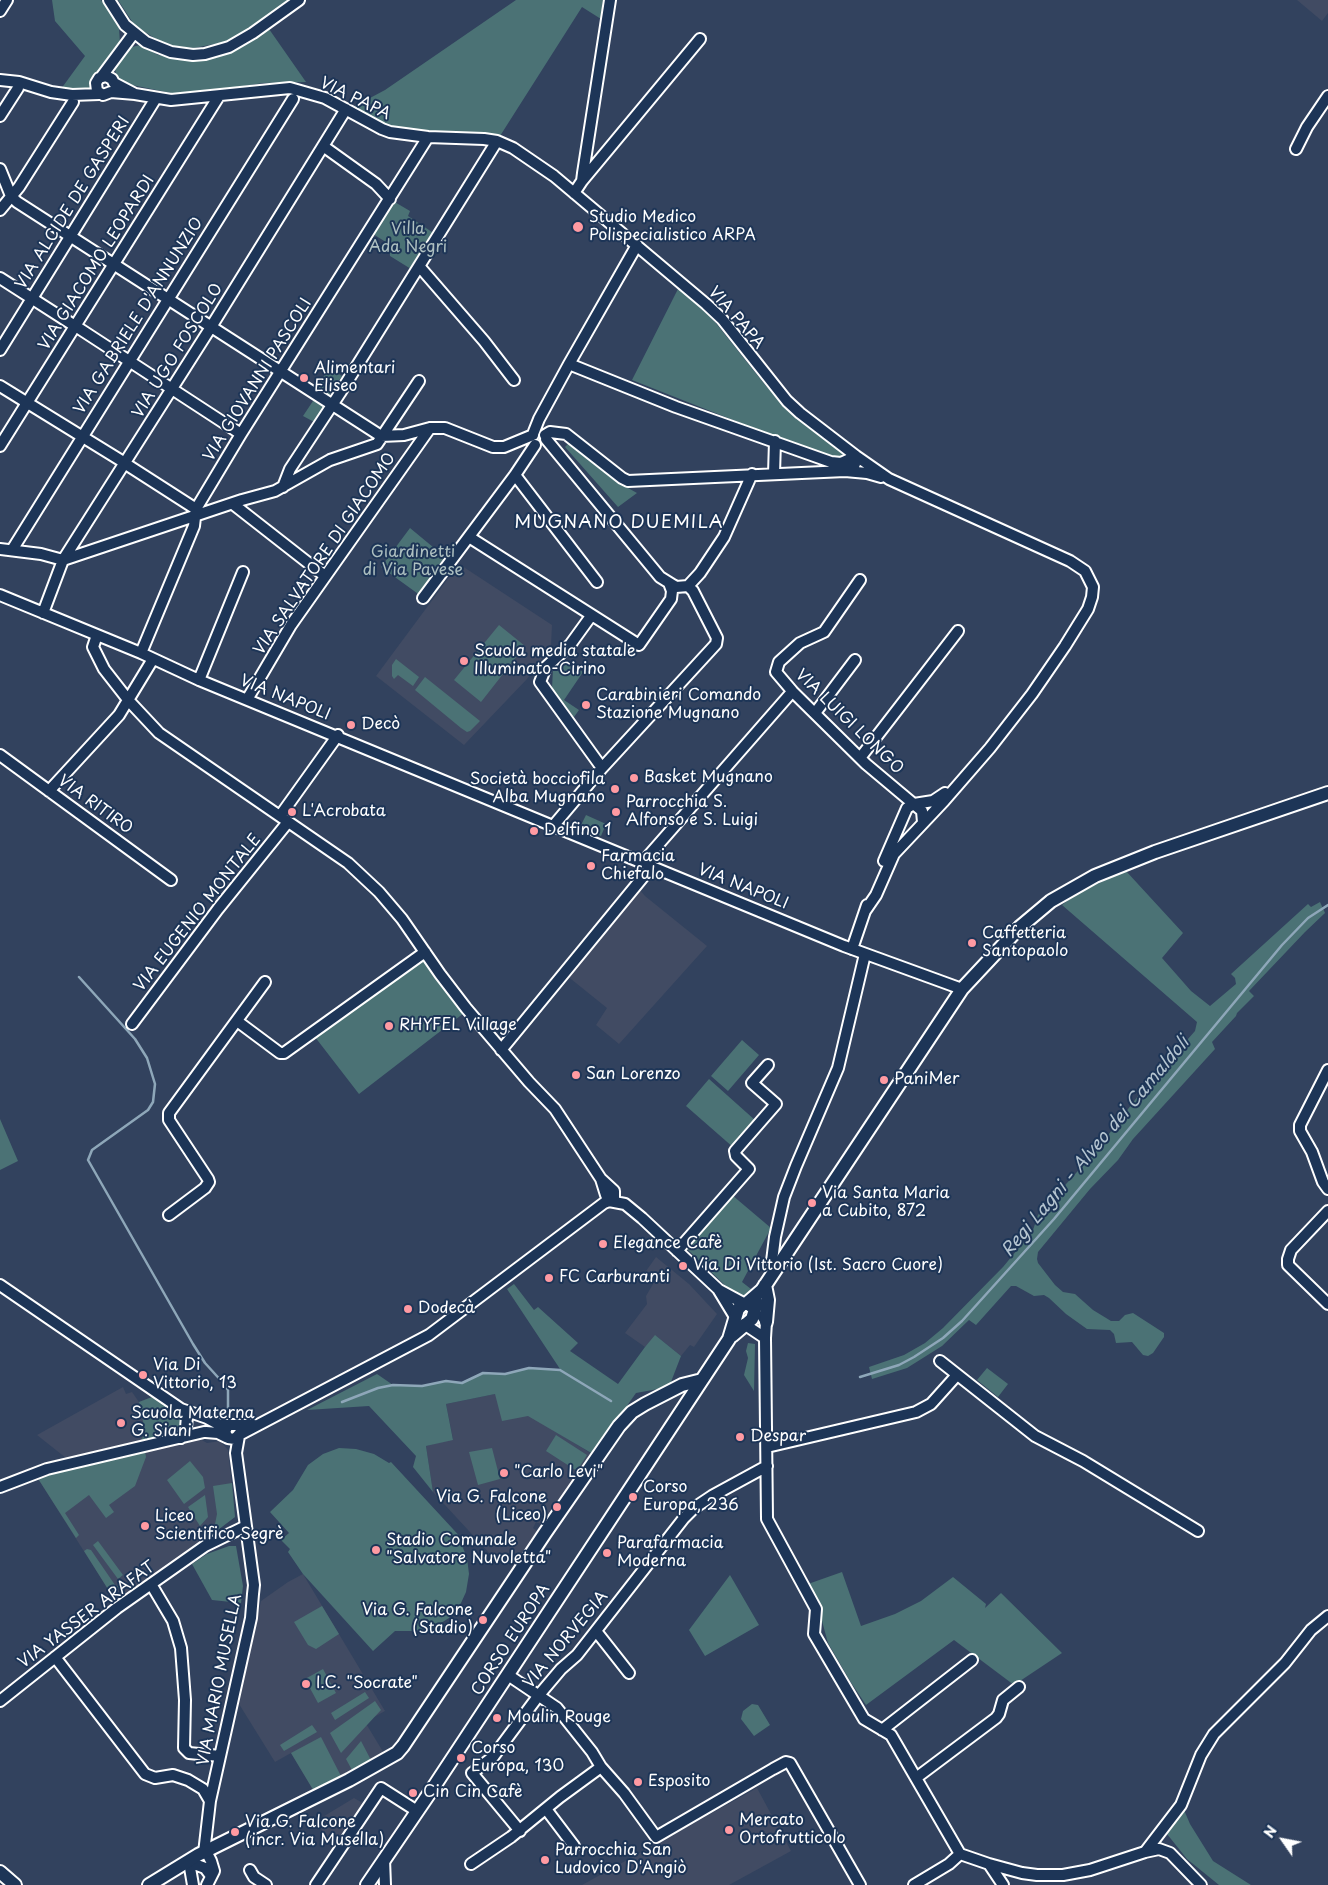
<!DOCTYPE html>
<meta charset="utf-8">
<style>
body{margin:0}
#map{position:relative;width:1328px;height:1885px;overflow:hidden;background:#32425e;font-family:"Playpen Sans",sans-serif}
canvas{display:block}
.north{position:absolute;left:1258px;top:1815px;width:50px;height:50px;-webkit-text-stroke:4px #1d3557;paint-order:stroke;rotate:303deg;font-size:14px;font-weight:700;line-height:20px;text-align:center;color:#fff}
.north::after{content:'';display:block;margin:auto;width:18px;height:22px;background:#fff;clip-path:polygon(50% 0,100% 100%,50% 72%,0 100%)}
</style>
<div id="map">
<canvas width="1328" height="1885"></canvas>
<div class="north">N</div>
</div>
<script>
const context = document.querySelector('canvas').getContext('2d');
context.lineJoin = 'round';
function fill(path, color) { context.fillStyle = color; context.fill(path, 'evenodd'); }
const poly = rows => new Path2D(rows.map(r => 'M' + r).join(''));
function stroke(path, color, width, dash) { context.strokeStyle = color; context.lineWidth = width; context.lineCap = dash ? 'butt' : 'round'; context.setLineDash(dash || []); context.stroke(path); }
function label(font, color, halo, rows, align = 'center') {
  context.font = font + ' "Playpen Sans",sans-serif'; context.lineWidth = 4; context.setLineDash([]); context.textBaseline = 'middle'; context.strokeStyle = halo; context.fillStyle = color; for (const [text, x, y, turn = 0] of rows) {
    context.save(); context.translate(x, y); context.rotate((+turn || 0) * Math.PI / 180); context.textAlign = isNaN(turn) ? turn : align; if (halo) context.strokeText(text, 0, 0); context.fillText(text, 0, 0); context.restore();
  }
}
const built = poly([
 [1297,0,1328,0,1328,13,1322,21],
 [459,564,552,625,551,646,527,679,464,745,376,676],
 [640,890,645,896,707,946,619,1044,596,1025,607,1008,566,975],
 [656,1257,689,1284,717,1314,694,1347,690,1345,681,1356,656,1336,645,1347,625,1333,647,1304,646,1296,656,1279,646,1271],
 [123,1387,126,1394,132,1392,139,1402,152,1397,180,1434,66,1458,37,1435],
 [495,1394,592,1454,541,1524,536,1522,533,1528,537,1531,515,1566,501,1557,492,1556,433,1492,426,1446,453,1439,446,1404],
 [198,1438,207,1443,220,1441,228,1450,235,1517,116,1602,37,1477],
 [303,1574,385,1711,365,1722,385,1755,315,1793,291,1753,275,1762,239,1704,261,1601,288,1582],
 [757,1788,791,1851,729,1885,582,1885],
 [354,1798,366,1805,343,1848,327,1838,316,1821]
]);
const green = poly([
 [52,0,101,0,119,27,120,44,94,80,91,88,83,90,61,89,85,56,55,21],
 [118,0,289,0,230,41,194,48,166,45,135,26],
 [516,0,603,0,601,19,582,7,500,136,412,132,384,124,355,106,385,90],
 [269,29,306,82,263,83,199,93,171,93,122,83,117,76,114,67,128,48,140,45,158,55,201,60,219,57,239,48],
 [393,201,410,211,408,216,435,234,411,269,390,256,389,244,373,234],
 [679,287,715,322,766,386,786,408,842,452,842,456,838,459,829,458,632,380],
 [329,368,342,376,329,396,316,388],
 [315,398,326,406,316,423,303,416],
 [569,443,619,483,637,493,618,507,565,447],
 [410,528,445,557,431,575,431,583,421,596,381,567],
 [499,625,525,646,481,702,454,680],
 [396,659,419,677,413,686,398,675,394,679,392,676,392,665],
 [565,660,583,672,564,700,579,710,574,717,552,689,553,668],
 [425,677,480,721,470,731,467,732,461,728,415,690],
 [586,815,606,824,601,836,580,827],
 [1126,871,1183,933,1162,958,1191,991,1210,1006,1236,984,1235,978,1231,974,1308,904,1311,907,1320,902,1325,913,1305,932,1249,991,1254,996,1237,1013,1236,1016,1212,1042,1215,1049,1133,1139,1118,1160,1090,1189,1038,1252,1037,1259,1038,1263,1055,1285,1063,1292,1075,1294,1093,1310,1111,1321,1119,1321,1125,1315,1133,1313,1164,1333,1164,1337,1153,1353,1148,1356,1143,1355,1132,1342,1116,1343,1114,1334,1110,1330,1087,1329,1066,1314,1049,1298,1044,1295,1034,1296,1016,1286,1011,1286,976,1325,969,1320,942,1346,907,1368,872,1379,869,1367,904,1355,925,1343,943,1328,1003,1267,1027,1238,1033,1230,1038,1215,1096,1151,1138,1096,1195,1031,1197,1022,1062,905,1077,893],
 [424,959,464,1013,359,1094,315,1037],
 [742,1040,759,1055,728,1091,711,1076],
 [709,1079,756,1121,734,1148,686,1106],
 [0,1119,18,1161,0,1170],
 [732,1195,771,1228,742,1282,751,1289,744,1300,731,1291,686,1248],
 [514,1284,534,1310,538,1307,578,1343,570,1351,618,1384,645,1347,655,1335,681,1356,669,1387,636,1393,593,1454,528,1416,502,1421,495,1394,446,1404,453,1440,426,1446,433,1492,413,1467,416,1456,369,1406,307,1410,377,1374,393,1385,422,1386,446,1381,462,1383,481,1373,505,1374,529,1368,560,1369,507,1289],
 [748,1343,755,1344,754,1391,744,1375,748,1358,746,1351],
 [987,1368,1008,1384,998,1397,977,1380],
 [152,1397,183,1418,180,1434,136,1443,142,1439,145,1431,139,1402],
 [556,1435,587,1455,577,1471,546,1451],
 [339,1448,356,1449,374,1454,389,1463,391,1462,465,1542,463,1548,467,1558,469,1574,466,1592,461,1603,449,1618,433,1628,414,1631,395,1631,373,1651,303,1574,288,1552,290,1549,281,1540,289,1533,270,1512,293,1490,308,1465,323,1454],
 [492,1448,500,1479,478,1485,469,1452],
 [145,1451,146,1457,135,1486,109,1505,114,1512,106,1518,89,1495,65,1513,79,1535,76,1538,37,1477],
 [190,1461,203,1477,205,1488,184,1504,167,1480],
 [232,1483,235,1517,210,1536,207,1532,215,1524,217,1514,213,1486],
 [205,1495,208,1517,200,1526,188,1507],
 [98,1541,123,1575,118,1579,93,1545],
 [229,1546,236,1546,243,1586,241,1603,212,1600,192,1564,207,1554],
 [87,1549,91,1550,115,1585,120,1587,111,1594,84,1551],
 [842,1572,861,1626,895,1614,921,1601,953,1577,986,1604,985,1608,1001,1593,1062,1653,1014,1685,954,1640,866,1705,850,1681,828,1643,822,1621,821,1605,808,1584],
 [730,1575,759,1625,705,1656,689,1630],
 [322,1606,339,1634,316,1649,308,1645,294,1622],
 [323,1669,336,1693,318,1703,305,1679],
 [365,1692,369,1698,335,1720,331,1713],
 [375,1701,381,1710,341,1753,330,1733],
 [752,1704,758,1705,770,1725,754,1736,741,1719,743,1711],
 [312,1725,317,1732,284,1751,280,1745],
 [321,1737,342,1778,315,1793,291,1753],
 [361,1741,372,1762,353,1772,346,1759],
 [1184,1810,1190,1824,1213,1861,1251,1885,1219,1885,1187,1859,1167,1834]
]);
const stream = poly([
 [79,977,135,1039,147,1058,155,1084,153,1102,148,1110,92,1150,88,1160,193,1344,205,1363,225,1385,228,1390,228,1411],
 [860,1377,899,1365,914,1357,943,1338,962,1321,1054,1219,1282,945,1308,918,1328,905],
 [342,1402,378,1388,393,1385,422,1386,446,1381,462,1383,483,1373,505,1374,529,1368,560,1370,611,1401]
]);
const minor = poly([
 [109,0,125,25,146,42,171,52,193,55,205,54,229,47,253,33,299,0],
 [0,11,7,0],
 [102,76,134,33],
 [0,80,19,82,51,92,72,95,99,94],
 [135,94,114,83,112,79,106,76,99,78,96,83,97,91,103,95,111,92,135,94,171,100,290,88,325,98,382,129,390,132,428,137,484,139,497,141,513,148,554,176,706,304,722,319,787,401,800,413,856,456,889,479,1070,561,1085,571,1093,587,1092,597,1088,609,1065,646,1032,694,990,748,944,801,894,854,876,895,865,911],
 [0,116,18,88],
 [323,146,376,184,390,199],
 [1296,149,1307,127,1328,96],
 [0,169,11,196,17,202,381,436,404,435,430,428,445,428,493,447,504,447,533,435],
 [582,181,700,39],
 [574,193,582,181,583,173,610,0],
 [0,210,19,187,73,102],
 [419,266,484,341,514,380],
 [0,278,75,326],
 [80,329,169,387],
 [0,350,156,98],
 [569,364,676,407,831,462,841,463,856,456,855,464,852,468,845,471],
 [0,386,125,463],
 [172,389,241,434],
 [533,434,539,419,569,364,637,245],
 [545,435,550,432,566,434,622,478,628,481,845,471,867,473,881,477],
 [546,439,660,577,676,587,688,586],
 [0,446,219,96],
 [129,466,196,509],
 [774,474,775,441],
 [515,475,597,582],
 [283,487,290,469,340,393,497,141],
 [233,504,325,576],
 [469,537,639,645,671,599,672,591,669,583],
 [0,549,41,554,63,560,242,500,275,491,330,460,377,444,419,381],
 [12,550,293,99],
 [860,580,824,632,800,643,779,662,776,672,793,692,866,764,922,811,923,822],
 [688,586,700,573,724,537,752,474],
 [0,595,141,653,199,680,844,946,962,989],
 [423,598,515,475,535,445],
 [43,613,63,560,211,327,346,109],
 [591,616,570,645,546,667,540,682,602,768],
 [97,635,93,647,104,669,129,701,159,733,348,863,379,892,402,919,440,974,466,1008,529,1082,555,1109,601,1179,606,1195,614,1201,614,1191,601,1179],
 [141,653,194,526,196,509,241,434,428,137],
 [199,680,243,572],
 [248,698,291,625,430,428],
 [815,713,855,660],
 [0,755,171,880],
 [860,758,958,631],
 [49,791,119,715,153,659],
 [280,816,338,735],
 [554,825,602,768,716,644,717,638,693,591,688,586],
 [884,861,907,808,914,804,933,801,945,793],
 [643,862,791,693,793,692],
 [852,949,867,905],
 [237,1021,280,1053,284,1053,425,952],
 [132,1024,218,909,288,822],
 [501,1050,652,866],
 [1328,1070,1300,1125,1300,1131,1312,1152,1323,1182,1328,1189],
 [1328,1211,1291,1250,1288,1259,1288,1265,1328,1304],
 [169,1215,205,1188,209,1182,208,1179,169,1120,169,1113,265,982],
 [677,1251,749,1169,736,1156,735,1151,776,1104,752,1083,768,1065],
 [776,1268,772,1261,775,1237,784,1197,796,1166,838,1068,865,954],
 [0,1285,181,1409,207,1418,220,1425,254,1425],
 [719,1290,745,1304],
 [762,1316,766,1322,765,1338,767,1519,816,1609,814,1634,864,1719,891,1735,960,1854],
 [744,1324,765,1338],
 [940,1361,1035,1436,1083,1461,1198,1531],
 [228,1425,225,1432,228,1438,235,1439,240,1433],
 [206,1432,218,1433,226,1437],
 [239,1435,429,1335,604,1203,609,1201,625,1204,642,1218,718,1289,735,1317],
 [181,1438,186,1428,187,1416],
 [767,1447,916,1412,931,1404,957,1375],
 [0,1487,47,1469,204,1432],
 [151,1584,173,1621,181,1648,185,1700,184,1748,189,1753,220,1756],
 [596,1631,629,1673],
 [55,1657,145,1774,155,1778,173,1775,188,1780,203,1789,210,1801],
 [508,1675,557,1708,592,1752,601,1767,624,1793,656,1837,773,1769,786,1762,790,1763,860,1885],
 [0,1701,117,1608,205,1546,246,1526],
 [882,1730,972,1660],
 [916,1778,996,1718,999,1714,1003,1700,1019,1687],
 [546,1809,574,1846],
 [520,1831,472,1773,493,1757,539,1695,561,1669,577,1655,684,1518,694,1508,712,1496,767,1466],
 [1145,1852,1181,1805,1201,1755,1214,1734,1285,1663,1311,1630,1328,1616],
 [960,1854,989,1864,1022,1873,1037,1875,1063,1875,1090,1870,1145,1852,1159,1849,1170,1853,1201,1885],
 [384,1859,385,1885],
 [471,1864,511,1837,560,1797,601,1767],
 [989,1864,1003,1885],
 [250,1870,254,1877,266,1885],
 [193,1885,189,1862,205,1868,211,1876],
 [207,1885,214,1871,211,1861,208,1855,204,1853,210,1801,251,1618,253,1594,254,1585,236,1453,239,1436],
 [316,1885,381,1788,417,1811],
 [914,1885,949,1864,960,1854]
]);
const major = poly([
 [765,1285,768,1300,766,1322],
 [747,1303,762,1290,962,989,1020,927,1051,901,1095,876,1155,852,1328,793],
 [732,1336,752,1319,757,1303],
 [0,1872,15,1885],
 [149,1885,198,1855,349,1780,397,1753,403,1746,545,1533,619,1426,632,1412,645,1404,682,1385,702,1380],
 [367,1885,433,1788,729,1339,738,1309,742,1305,747,1303,755,1309]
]);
const markers = [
 [578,227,6,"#ff9aa2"],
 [304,378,5,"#ff9aa2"],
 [464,661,5,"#ff9aa2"],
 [586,705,5,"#ff9aa2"],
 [351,725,5,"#ff9aa2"],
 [634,778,5,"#ff9aa2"],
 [615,789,5,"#ff9aa2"],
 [292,812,5,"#ff9aa2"],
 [616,812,5,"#ff9aa2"],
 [534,831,5,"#ff9aa2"],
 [591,866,5,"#ff9aa2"],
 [972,943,5,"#ff9aa2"],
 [389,1026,5,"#ff9aa2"],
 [576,1075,5,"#ff9aa2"],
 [884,1080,5,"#ff9aa2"],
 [812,1203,5,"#ff9aa2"],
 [603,1244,5,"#ff9aa2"],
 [683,1266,5,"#ff9aa2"],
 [549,1278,5,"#ff9aa2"],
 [408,1309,5,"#ff9aa2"],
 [143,1375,5,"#ff9aa2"],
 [121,1423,5,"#ff9aa2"],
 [740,1437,5,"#ff9aa2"],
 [504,1473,5,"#ff9aa2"],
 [633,1497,5,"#ff9aa2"],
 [557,1507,5,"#ff9aa2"],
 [145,1526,5,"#ff9aa2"],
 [376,1550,5,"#ff9aa2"],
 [607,1553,5,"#ff9aa2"],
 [483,1620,5,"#ff9aa2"],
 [306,1684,5,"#ff9aa2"],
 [497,1718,5,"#ff9aa2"],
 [461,1758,5,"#ff9aa2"],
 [638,1782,5,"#ff9aa2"],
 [413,1793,5,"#ff9aa2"],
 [729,1830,5,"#ff9aa2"],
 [235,1832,5,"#ff9aa2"],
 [545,1860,5,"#ff9aa2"]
];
const streetNames = [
 ["VIA PAPA",355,99,26],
 ["VIA ALCIDE DE GASPERI",73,203,-58],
 ["VIA GIACOMO LEOPARDI",97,263,-58],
 ["VIA GABRIELE D'ANNUNZIO",139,316,-58],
 ["VIA PAPA",736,318,49],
 ["VIA UGO FOSCOLO",178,351,-58],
 ["VIA GIOVANNI PASCOLI",258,380,-58],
 ["VIA SALVATORE DI GIACOMO",325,554,-56],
 ["VIA NAPOLI",285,698,22],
 ["VIA LUIGI LONGO",849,722,44],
 ["VIA RITIRO",95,805,36],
 ["VIA NAPOLI",743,887,22],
 ["VIA EUGENIO MONTALE",198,913,-52],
 ["VIA YASSER ARAFAT",87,1615,-37],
 ["CORSO EUROPA",511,1640,-57],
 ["VIA NORVEGIA",566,1640,-50],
 ["VIA MARIO MUSELLA",220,1680,-79]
];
const poiNames = [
 ["Studio Medico",589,218],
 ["Polispecialistico ARPA",589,236],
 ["Alimentari",314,369],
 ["Eliseo",314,387],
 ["Scuola media statale",474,652],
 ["Illuminato-Cirino",474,670],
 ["Carabinieri Comando",596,696],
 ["Stazione Mugnano",596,714],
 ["Decò",361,725],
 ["Basket Mugnano",644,778],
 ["Società bocciofila",605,780,"right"],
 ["Alba Mugnano",605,798,"right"],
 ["Parrocchia S.",626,803],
 ["Alfonso e S. Luigi",626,821],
 ["L'Acrobata",302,812],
 ["Delfino 1",544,831],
 ["Farmacia",601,857],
 ["Chiefalo",601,875],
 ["Caffetteria",982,934],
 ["Santopaolo",982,952],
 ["RHYFEL Village",399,1026],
 ["San Lorenzo",586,1075],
 ["PaniMer",894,1080],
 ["Via Santa Maria",822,1194],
 ["a Cubito, 872",822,1212],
 ["Elegance Cafè",613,1244],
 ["Via Di Vittorio (Ist. Sacro Cuore)",693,1266],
 ["FC Carburanti",559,1278],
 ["Dodecà",418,1309],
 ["Via Di",153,1366],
 ["Vittorio, 13",153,1384],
 ["Scuola Materna",131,1414],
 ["G. Siani",131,1432],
 ["Despar",750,1437],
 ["\"Carlo Levi\"",514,1473],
 ["Corso",643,1488],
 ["Europa, 236",643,1506],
 ["Via G. Falcone",547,1498,"right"],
 ["(Liceo)",547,1516,"right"],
 ["Liceo",155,1517],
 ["Scientifico Segrè",155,1535],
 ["Stadio Comunale",386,1541],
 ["\"Salvatore Nuvoletta\"",386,1559],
 ["Parafarmacia",617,1544],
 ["Moderna",617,1562],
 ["Via G. Falcone",473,1611,"right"],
 ["(Stadio)",473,1629,"right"],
 ["I.C. \"Socrate\"",316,1684],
 ["Moulin Rouge",507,1718],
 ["Corso",471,1749],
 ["Europa, 130",471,1767],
 ["Esposito",648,1782],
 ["Cin Cin Cafè",423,1793],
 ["Mercato",739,1821],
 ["Ortofrutticolo",739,1839],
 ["Via G. Falcone",245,1823],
 ["(incr. Via Musella)",245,1841],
 ["Parrocchia San",555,1851],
 ["Ludovico D'Angiò",555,1869]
];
const parkNames = [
 ["Villa",408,230],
 ["Ada Negri",408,248],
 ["Giardinetti",413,553],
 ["di Via Pavese",413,571]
];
const neighbourhoodNames = [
 ["MUGNANO DUEMILA",619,523]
];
const waterNames = [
 ["Regi Lagni - Alveo dei Camaldoli",1096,1147,-50]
];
fill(built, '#414b63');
fill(green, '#4b7275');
stroke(stream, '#8ea7b9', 2.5);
stroke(minor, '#fff', 14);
stroke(major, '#fff', 16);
stroke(minor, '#1d3557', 10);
stroke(major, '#1d3557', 12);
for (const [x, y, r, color] of markers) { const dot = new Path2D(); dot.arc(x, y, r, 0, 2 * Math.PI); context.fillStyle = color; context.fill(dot); stroke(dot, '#1d3557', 2); }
label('16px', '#fff', '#1d3557', streetNames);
label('16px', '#fff', '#1d3557', poiNames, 'left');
label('16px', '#aec0c1', '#1d3557', parkNames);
context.letterSpacing = '1px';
label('18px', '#fff', '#1d3557', neighbourhoodNames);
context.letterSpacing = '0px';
label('italic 18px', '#b4c4d0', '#1d3557', waterNames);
</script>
